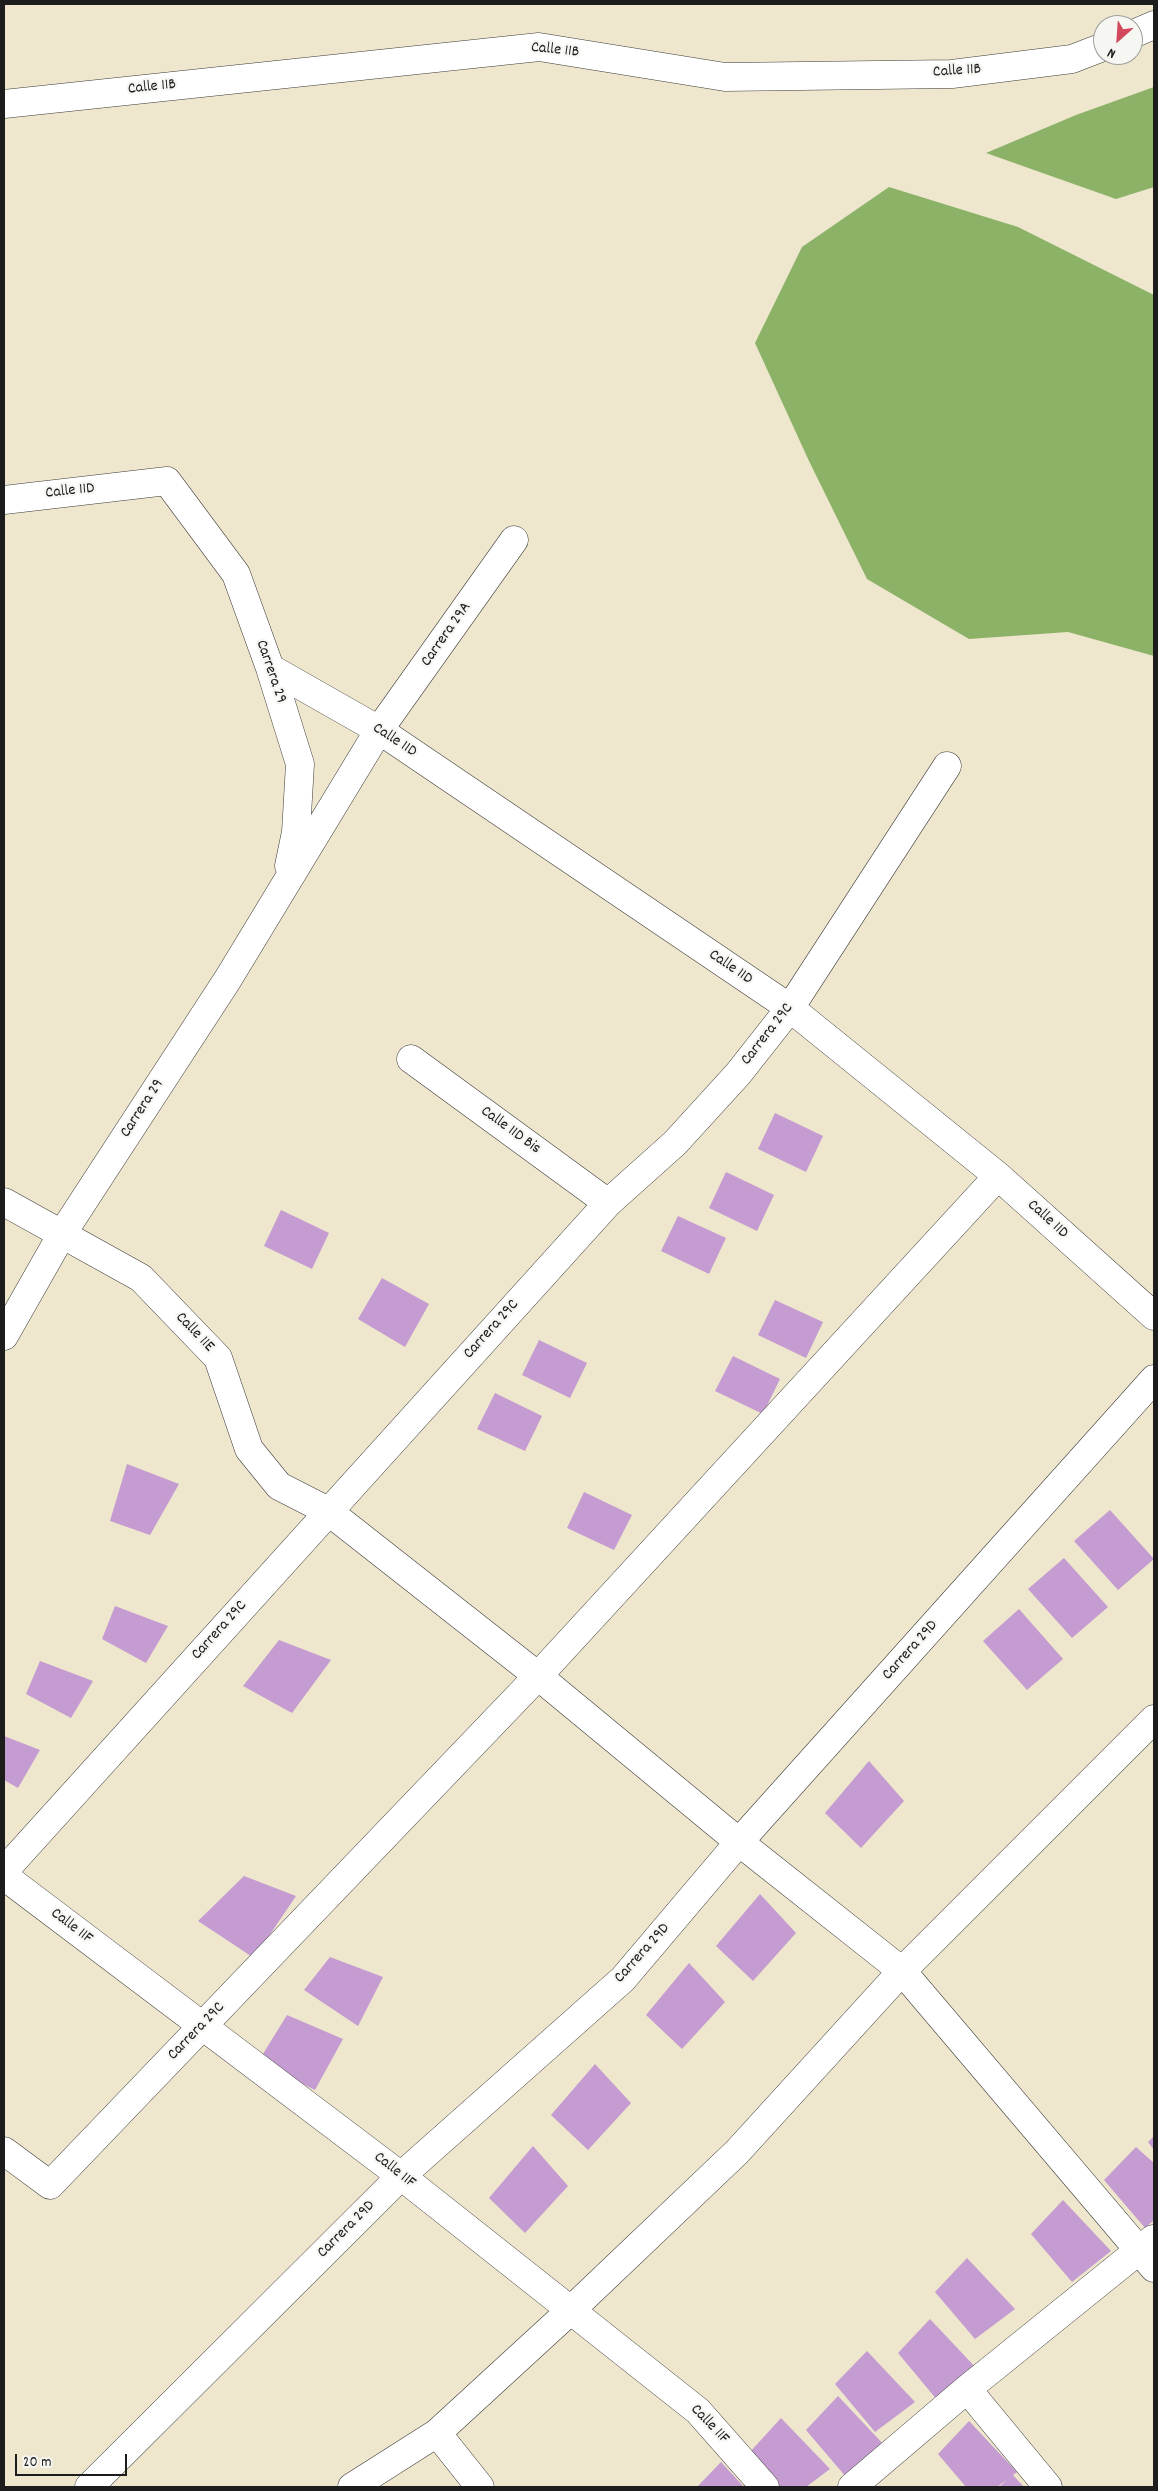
<!DOCTYPE html>
<style>
body{margin:0}
#map{position:relative;width:1158px;height:2491px;overflow:hidden;background:#eee6cd;font-family:Dekko,sans-serif}
canvas{display:block}
.frame{position:absolute;inset:0;border:5px solid #1c1c1c;pointer-events:none}
.north{position:absolute;left:1093px;top:15px;width:50px;height:50px;box-sizing:border-box;background:#f6f6f2;border:1px solid #9f9f9c;border-radius:50%;rotate:206deg;font-size:14px;font-weight:700;line-height:20px;text-align:center;color:#1c1c1c}
.north::after{content:'';display:block;margin:auto;width:18px;height:22px;background:#d1495b;clip-path:polygon(50% 0,100% 100%,50% 72%,0 100%)}
.scale{position:absolute;left:15px;top:2454px;width:112px;height:22px;box-sizing:border-box;border:2px solid #1c1c1c;border-top:0;padding-left:6px;font-size:15px;line-height:18px;white-space:nowrap;color:#1c1c1c;-webkit-text-stroke:4px #f6f6f2;paint-order:stroke}
</style>
<div id="map">
<canvas width="1158" height="2491"></canvas>
<div class="frame"></div>
<div class="north">N</div>
<div class="scale">20 m</div>
</div>
<script>
const context = document.querySelector('canvas').getContext('2d');
context.lineJoin = 'round';
function fill(path, color) { context.fillStyle = color; context.fill(path, 'evenodd'); }
const poly = rows => new Path2D(rows.map(r => 'M' + r).join(''));
function stroke(path, color, width, dash) { context.strokeStyle = color; context.lineWidth = width; context.lineCap = dash ? 'butt' : 'round'; context.setLineDash(dash || []); context.stroke(path); }
function label(font, color, halo, rows, align = 'center') {
  context.font = font + ' Dekko,sans-serif'; context.lineWidth = 4.5; context.setLineDash([]); context.textBaseline = 'middle'; context.strokeStyle = halo; context.fillStyle = color; for (const [text, x, y, turn = 0] of rows) {
    context.save(); context.translate(x, y); context.rotate((+turn || 0) * Math.PI / 180); context.textAlign = isNaN(turn) ? turn : align; if (halo) context.strokeText(text, 0, 0); context.fillText(text, 0, 0); context.restore();
  }
}
const forest = poly([
 [1154,87,1154,187,1116,199,986,153,1076,115],
 [889,187,1018,227,1154,295,1154,656,1068,632,969,639,867,579,809,461,755,343,802,247]
]);
const building = poly([
 [775,1113,823,1136,806,1172,758,1149],
 [726,1172,774,1195,757,1231,709,1208],
 [281,1210,329,1233,312,1269,264,1246],
 [678,1216,726,1238,709,1274,661,1251],
 [382,1278,429,1304,405,1347,358,1319],
 [775,1300,823,1322,806,1358,758,1335],
 [539,1340,587,1363,570,1398,522,1375],
 [733,1356,780,1379,763,1414,715,1391],
 [495,1393,542,1416,525,1451,477,1429],
 [127,1464,179,1484,150,1535,110,1521],
 [584,1492,632,1515,614,1550,567,1528],
 [1110,1510,1154,1559,1118,1590,1074,1541],
 [1064,1558,1108,1607,1072,1638,1028,1589],
 [115,1606,168,1626,146,1663,102,1639],
 [1019,1609,1063,1659,1027,1690,983,1641],
 [279,1640,331,1660,292,1713,243,1686],
 [40,1661,93,1681,71,1718,26,1694],
 [4,1736,40,1750,18,1788,4,1780],
 [869,1761,904,1801,861,1848,825,1813],
 [244,1876,296,1896,254,1958,198,1921],
 [760,1894,796,1933,753,1981,716,1946],
 [330,1957,383,1977,358,2026,304,1990],
 [689,1963,725,2002,682,2049,646,2015],
 [287,2015,343,2039,315,2090,258,2062],
 [595,2064,631,2103,588,2150,551,2115],
 [1154,2136,1154,2150,1148,2142],
 [533,2146,568,2186,525,2233,489,2198],
 [1136,2147,1154,2163,1154,2220,1145,2228,1104,2180],
 [1063,2200,1111,2251,1072,2282,1031,2234],
 [967,2258,1015,2309,975,2339,935,2292],
 [930,2319,978,2370,938,2401,898,2353],
 [867,2351,915,2402,875,2432,835,2384],
 [838,2396,886,2447,846,2477,806,2430],
 [781,2418,830,2469,806,2487,779,2487,750,2452],
 [969,2421,1017,2472,1013,2475,1024,2487,999,2487,1007,2480,997,2487,966,2487,938,2454],
 [721,2462,744,2487,697,2487]
]);
const street = poly([
 [4,500,167,481,236,574,270,668,300,764,296,832,289,866],
 [270,668,379,730,790,1008,998,1176,1154,1316],
 [411,1059,608,1203],
 [4,1202,141,1278,218,1358,249,1449,279,1486,328,1511,538,1676,739,1842,902,1971,1154,2268],
 [4,1336,62,1234,228,979,379,730,514,540],
 [4,1871,608,1203,675,1143,738,1074,790,1008,947,766],
 [4,1876,401,2176,698,2411,765,2487],
 [4,2151,50,2185,538,1676,998,1176],
 [967,2389,1048,2487],
 [437,2433,480,2487],
 [89,2487,401,2176,623,1979,739,1842,1154,1379],
 [352,2487,437,2433,571,2310,737,2152,902,1971,1154,1719],
 [852,2487,967,2389,1153,2239]
]);
const secondary = poly([
 [1133,34,1154,25],
 [4,104,539,47,725,77,952,74,1072,59,1103,47]
]);
const streetNames = [
 ["Calle 11B",555,51,6],
 ["Calle 11B",957,72,-4],
 ["Calle 11B",152,88,-6],
 ["Calle 11D",70,492,-6],
 ["Carrera 29A",447,635,-55],
 ["Carrera 29",270,672,71],
 ["Calle 11D",394,741,33],
 ["Calle 11D",730,968,34],
 ["Carrera 29C",768,1035,-52],
 ["Carrera 29",143,1109,-57],
 ["Calle 11D Bis",510,1131,36],
 ["Calle 11D",1047,1220,42],
 ["Carrera 29C",492,1330,-48],
 ["Calle 11E",194,1333,46],
 ["Carrera 29C",220,1631,-48],
 ["Carrera 29D",911,1651,-48],
 ["Calle 11F",71,1927,37],
 ["Carrera 29D",643,1954,-48],
 ["Carrera 29C",197,2032,-46],
 ["Calle 11F",394,2171,38],
 ["Carrera 29D",347,2230,-45],
 ["Calle 11F",709,2425,46]
];
fill(forest, '#8cb268');
fill(building, '#c59cd1');
stroke(street, '#3c3a37', 29);
stroke(secondary, '#3c3a37', 29);
stroke(street, '#fff', 28);
stroke(secondary, '#fff', 28);
label('16px', '#1c1c1c', '#f6f6f2', streetNames);
</script>
